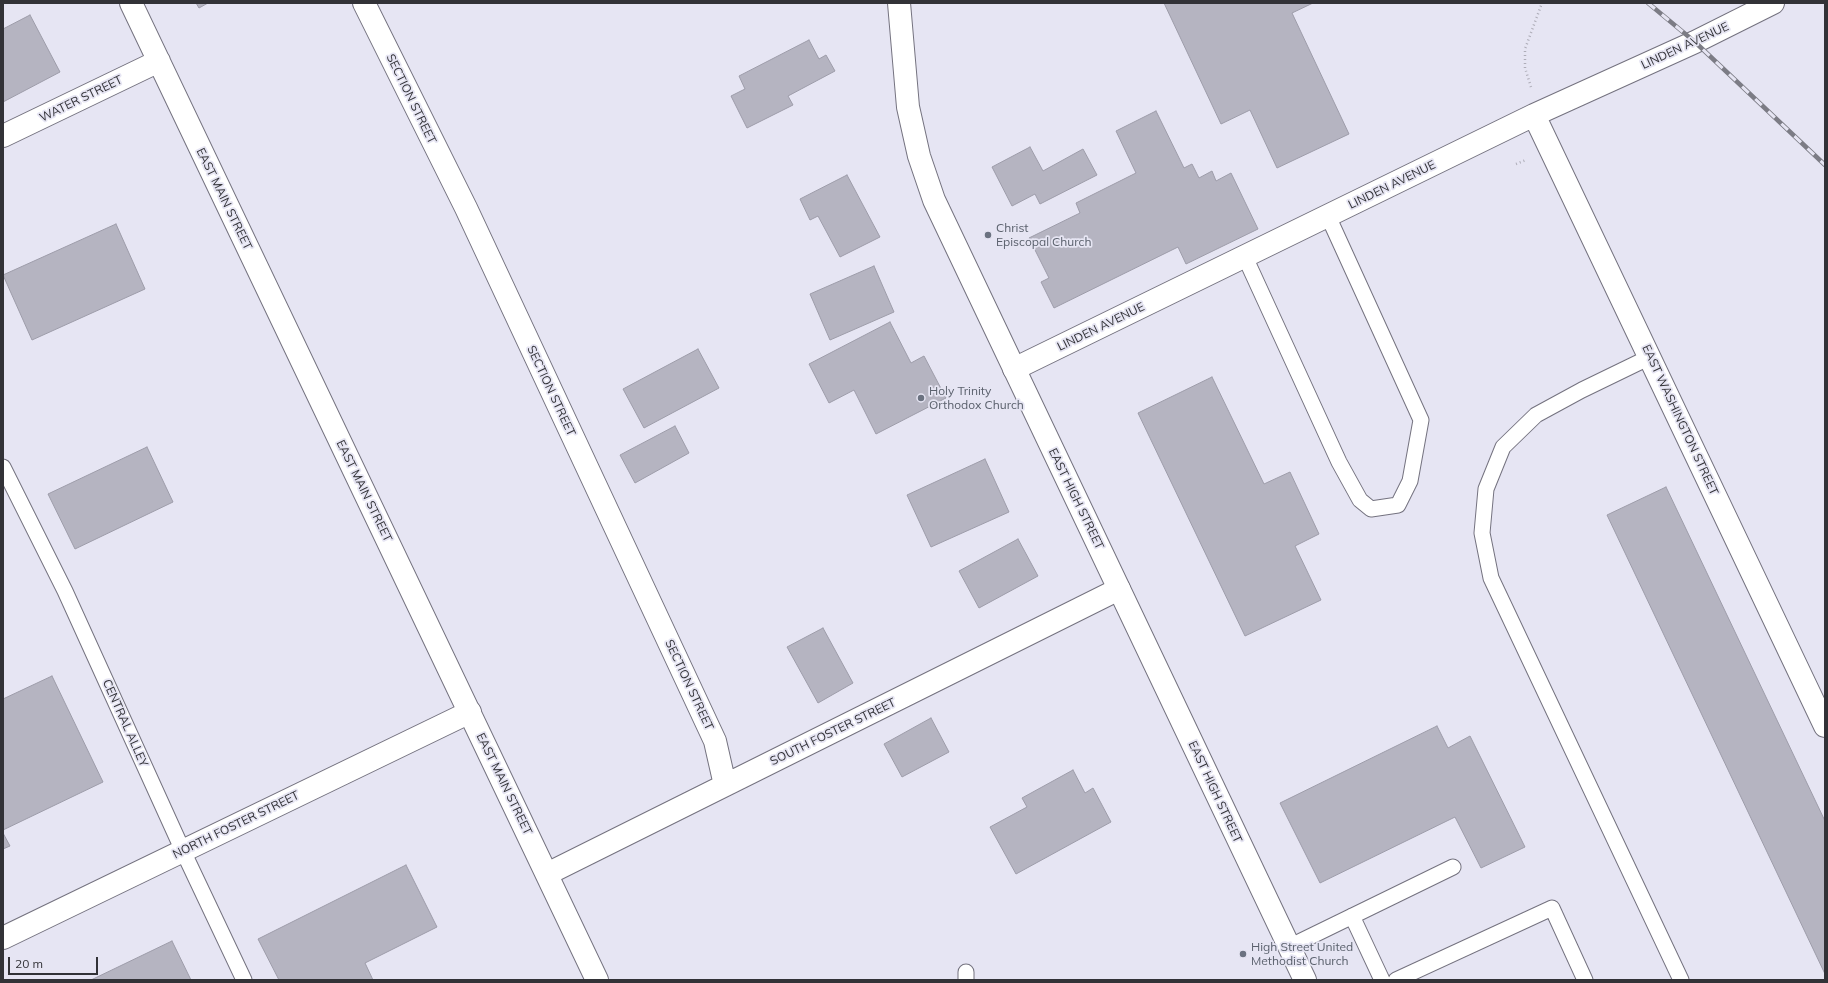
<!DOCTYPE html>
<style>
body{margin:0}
#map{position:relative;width:1828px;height:983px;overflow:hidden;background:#e6e5f3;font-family:Mulish,sans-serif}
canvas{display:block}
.frame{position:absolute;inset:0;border:4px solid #323237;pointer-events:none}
.scale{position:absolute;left:8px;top:957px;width:90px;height:18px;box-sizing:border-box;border:2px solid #323237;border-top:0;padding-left:5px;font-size:12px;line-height:14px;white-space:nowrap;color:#323237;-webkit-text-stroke:3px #e6e5f3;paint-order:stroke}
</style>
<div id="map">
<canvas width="1828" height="983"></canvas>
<div class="frame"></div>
<div class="scale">20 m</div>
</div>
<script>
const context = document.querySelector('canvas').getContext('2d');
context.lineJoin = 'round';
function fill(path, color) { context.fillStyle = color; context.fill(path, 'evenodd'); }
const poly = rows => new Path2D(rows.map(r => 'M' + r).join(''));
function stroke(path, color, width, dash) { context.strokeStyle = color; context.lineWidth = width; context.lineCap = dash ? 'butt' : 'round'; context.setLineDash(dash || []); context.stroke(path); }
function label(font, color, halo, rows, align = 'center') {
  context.font = font + ' Mulish,sans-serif'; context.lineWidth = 3.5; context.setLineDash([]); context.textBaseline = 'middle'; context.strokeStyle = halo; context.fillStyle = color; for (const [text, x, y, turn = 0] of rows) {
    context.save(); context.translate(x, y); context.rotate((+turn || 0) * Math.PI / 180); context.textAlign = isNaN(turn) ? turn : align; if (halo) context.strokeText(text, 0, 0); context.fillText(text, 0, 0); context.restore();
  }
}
const building = poly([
 [196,3,208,3,199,8,196,3],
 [1164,3,1313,3,1292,13,1349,134,1277,168,1250,110,1221,124,1164,3],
 [30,15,60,72,3,102,3,29,30,15],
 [809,40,819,59,826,55,835,71,788,96,793,105,747,128,731,96,745,89,739,76,809,40],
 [1156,111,1184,168,1192,164,1199,178,1212,171,1216,181,1231,173,1258,229,1186,264,1178,247,1054,308,1041,282,1049,278,1029,238,1080,213,1076,203,1136,173,1116,131,1156,111],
 [1030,147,1043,171,1083,149,1097,175,1040,204,1035,194,1012,206,992,167,1030,147],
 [847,175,880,237,840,257,818,216,810,220,800,199,847,175],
 [116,224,145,289,32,340,3,275,116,224],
 [874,266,894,312,830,340,810,294,874,266],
 [890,322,911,363,924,356,946,398,876,434,854,390,829,403,809,364,890,322],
 [698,349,719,388,644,428,623,389,698,349],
 [1212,377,1264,484,1290,472,1319,534,1295,546,1321,600,1245,636,1138,413,1212,377],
 [675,426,689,453,635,483,620,455,675,426],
 [147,447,173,502,75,549,48,494,147,447],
 [985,459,1009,512,931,547,907,495,985,459],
 [1666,487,1825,821,1825,974,1607,515,1666,487],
 [1018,539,1038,576,979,608,959,571,1018,539],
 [823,628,853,683,818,703,787,647,823,628],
 [52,676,103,782,3,830,3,699,52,676],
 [931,718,949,752,902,777,884,744,931,718],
 [1437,726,1448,748,1470,736,1525,847,1481,868,1455,817,1320,883,1280,803,1437,726],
 [1073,770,1085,793,1093,788,1111,822,1016,874,990,827,1027,807,1022,798,1073,770],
 [3,833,10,846,3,849,3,833],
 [406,865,437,927,365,963,373,980,279,980,258,939,406,865],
 [172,941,191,980,91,980,172,941]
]);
const path = poly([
 [1531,87,1525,68,1525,49,1542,3],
 [1516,164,1526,160]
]);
const lane = poly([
 [1245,257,1339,462,1360,500,1371,509,1398,505,1410,481,1421,420,1328,216],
 [1650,357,1582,390,1536,415,1503,447,1486,489,1482,533,1491,578,1681,980],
 [3,467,65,591,183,851,244,980],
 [1352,916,1382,980],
 [1289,947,1453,867],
 [966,980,966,972],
 [1396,980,1552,908,1585,980]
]);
const street = poly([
 [364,3,466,208,715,741,725,785],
 [1534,115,1825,726],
 [1014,369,1534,115,1695,42,1773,3],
 [547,874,1119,589],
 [3,938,470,712]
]);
const secondary = poly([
 [131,3,597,980],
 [899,3,908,107,919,156,934,200,1305,980],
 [3,136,159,61]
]);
const rail = poly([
 [1648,3,1695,42,1825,165]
]);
const markers = [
 [988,235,4,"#6b7280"],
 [921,398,4,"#6b7280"],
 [1243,954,4,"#6b7280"]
];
const streetNames = [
 ["LINDEN AVENUE",1685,46,-25],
 ["WATER STREET",81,99,-26],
 ["SECTION STREET",411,99,64],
 ["LINDEN AVENUE",1392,185,-26],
 ["EAST MAIN STREET",224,199,64],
 ["LINDEN AVENUE",1101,327,-26],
 ["SECTION STREET",551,391,65],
 ["EAST WASHINGTON STREET",1680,420,65],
 ["EAST MAIN STREET",364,491,64],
 ["EAST HIGH STREET",1076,499,64],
 ["SECTION STREET",689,685,65],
 ["CENTRAL ALLEY",125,723,66],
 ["SOUTH FOSTER STREET",833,732,-26],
 ["EAST MAIN STREET",504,784,64],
 ["EAST HIGH STREET",1215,792,65],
 ["NORTH FOSTER STREET",236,825,-26]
];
const worshipNames = [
 ["Christ",996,228],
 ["Episcopal Church",996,242],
 ["Holy Trinity",929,391],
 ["Orthodox Church",929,405],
 ["High Street United",1251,947],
 ["Methodist Church",1251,961]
];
fill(building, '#b5b4c1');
stroke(building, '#9d9ca9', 1);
stroke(lane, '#74727f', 17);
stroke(street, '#74727f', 24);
stroke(secondary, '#74727f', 24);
stroke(path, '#aeadb8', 2.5, [1, 3]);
stroke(lane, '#fff', 15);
stroke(street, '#fff', 22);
stroke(secondary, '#fff', 22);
stroke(rail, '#7c7c85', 4.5);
stroke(rail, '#e6e5f3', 3, [9]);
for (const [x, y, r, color] of markers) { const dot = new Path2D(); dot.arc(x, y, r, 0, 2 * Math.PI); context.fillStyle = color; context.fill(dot); stroke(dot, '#e6e5f3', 1.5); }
label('12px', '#323237', '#e6e5f3', streetNames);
label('12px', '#5b616d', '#e6e5f3', worshipNames, 'left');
</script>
